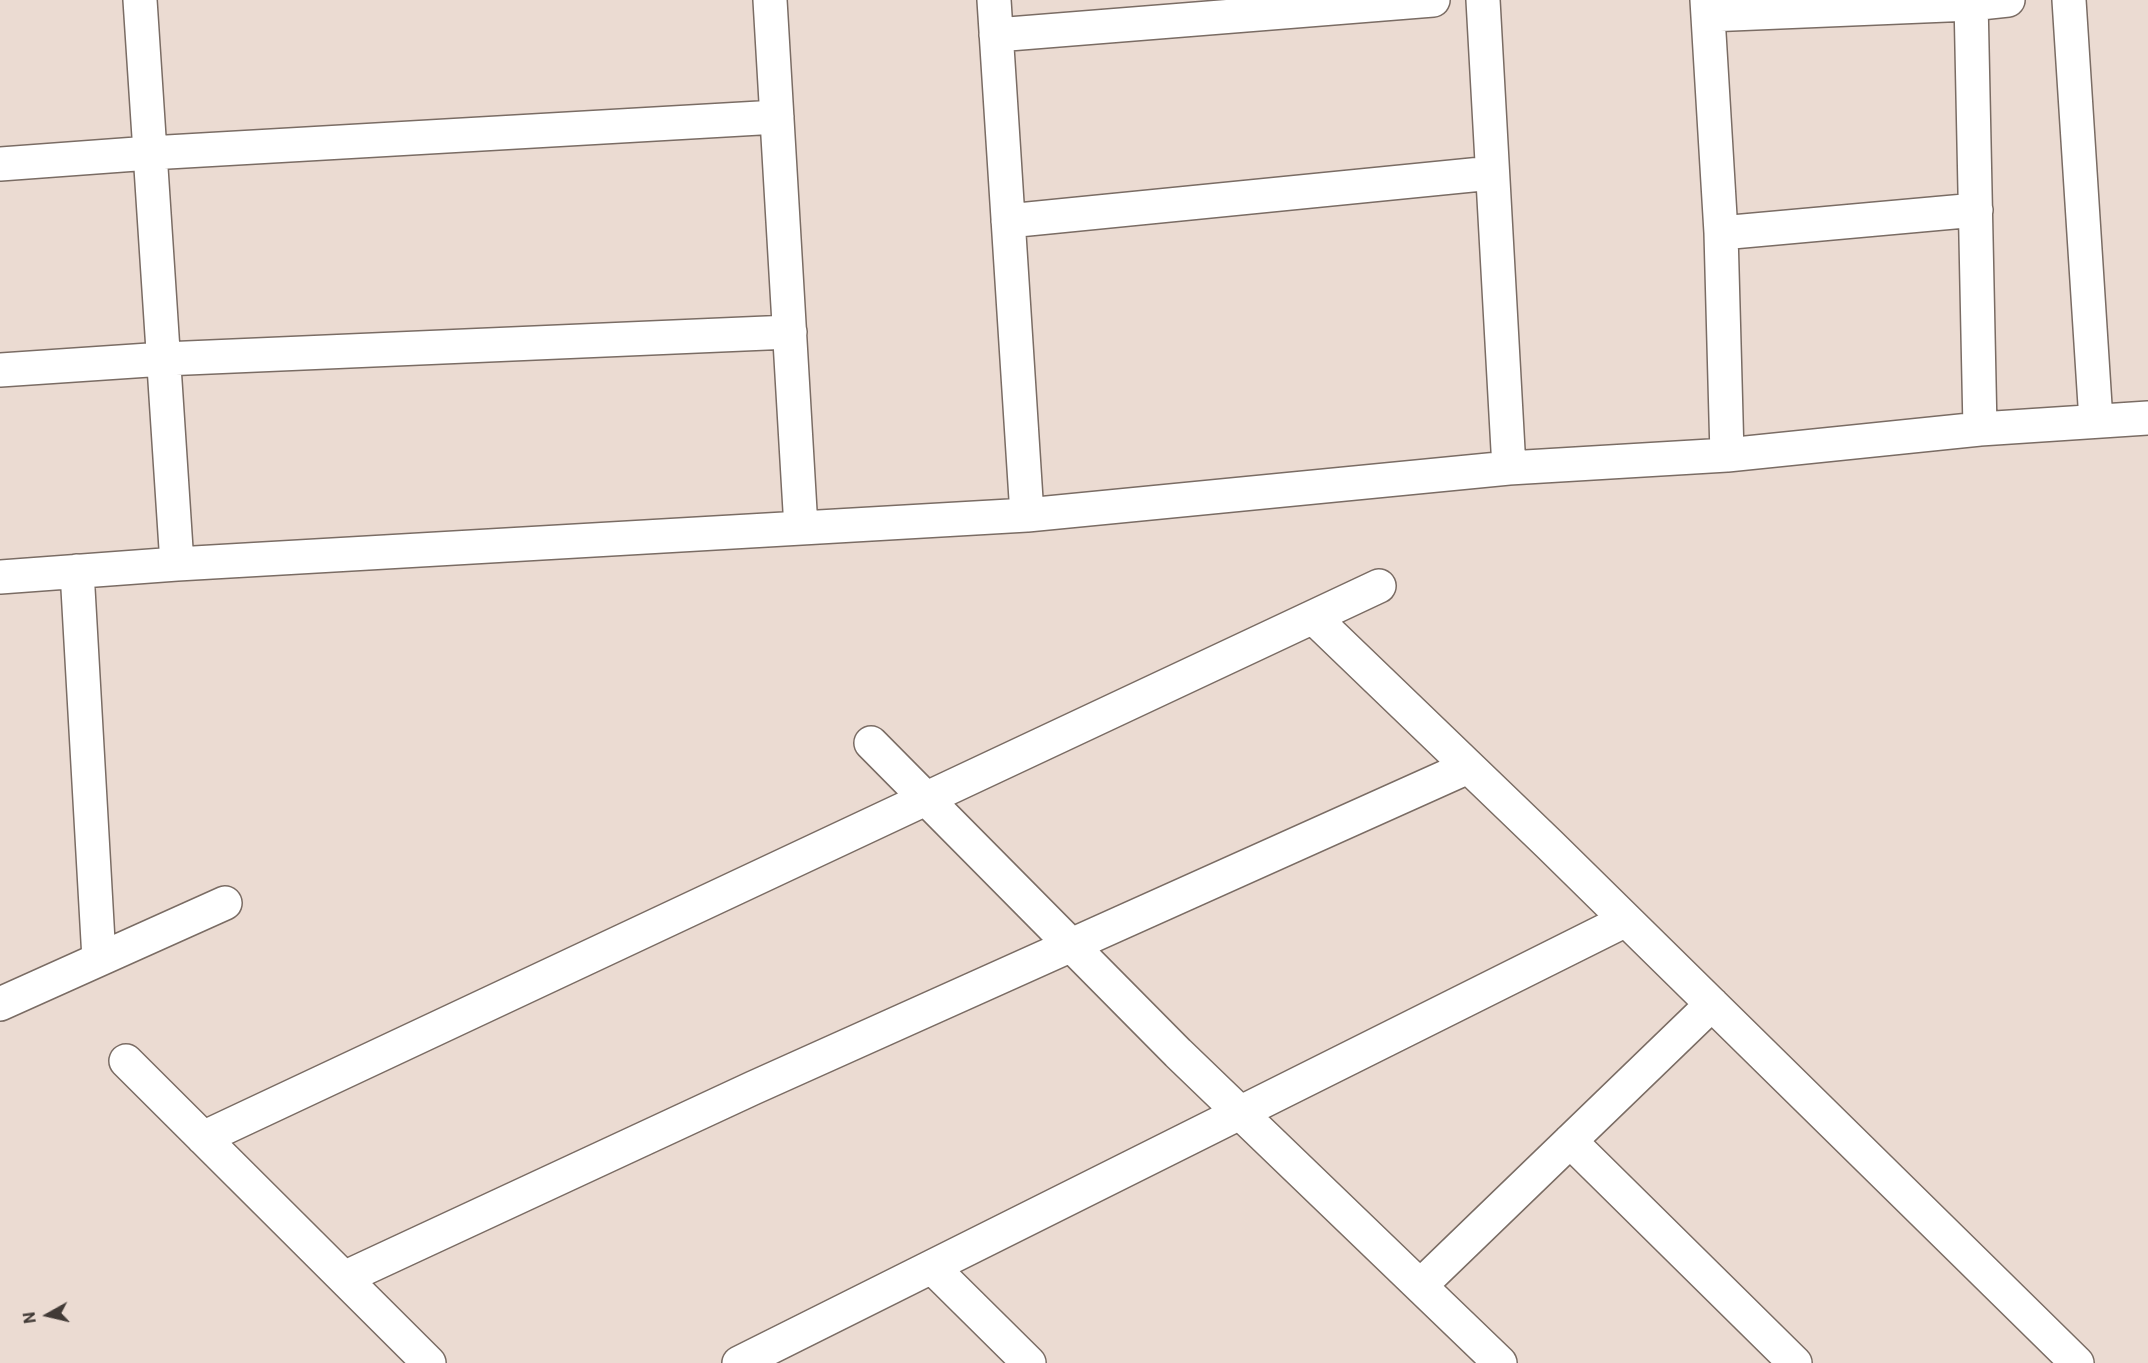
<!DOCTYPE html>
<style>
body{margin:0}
#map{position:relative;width:2148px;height:1363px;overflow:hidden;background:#ebdbd2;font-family:Roboto,sans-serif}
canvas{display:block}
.north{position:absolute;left:18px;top:1285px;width:60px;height:60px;-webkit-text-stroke:4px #ebdbd2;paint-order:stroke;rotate:262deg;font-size:16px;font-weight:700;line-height:24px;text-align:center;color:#413a36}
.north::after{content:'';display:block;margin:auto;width:21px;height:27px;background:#413a36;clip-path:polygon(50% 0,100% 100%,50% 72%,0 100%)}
</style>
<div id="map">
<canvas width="2148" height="1363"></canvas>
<div class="north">N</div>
</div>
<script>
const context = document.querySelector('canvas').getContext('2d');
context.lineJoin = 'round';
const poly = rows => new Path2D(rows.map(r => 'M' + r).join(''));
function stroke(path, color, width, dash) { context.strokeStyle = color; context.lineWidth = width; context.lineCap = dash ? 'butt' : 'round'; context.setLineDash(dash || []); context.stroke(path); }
const minor = poly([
 [140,0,177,564],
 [770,0,801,528],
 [994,0,1027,515],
 [1483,0,1509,468],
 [1707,0,1721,233,1727,455],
 [1971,0,1980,429],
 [2069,0,2096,421],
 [1708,15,1971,4,2008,0],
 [996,35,1433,0],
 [0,164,150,153,777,117],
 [1008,221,1492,173],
 [1721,233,1976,210],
 [0,370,164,359,790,332],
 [77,571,99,959],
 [0,577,177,564,1027,515,1509,468,1727,455,1980,429,2148,418],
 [1313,617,1550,845,2077,1363],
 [871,743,1178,1053,1500,1363],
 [0,1004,225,903],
 [126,1061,429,1363],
 [203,1138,1379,586],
 [1570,1141,1795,1363],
 [932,1267,1029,1363],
 [344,1278,753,1088,1468,767],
 [1420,1286,1712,1004],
 [739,1363,1626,920]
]);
stroke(minor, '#7a6c64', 36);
stroke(minor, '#fff', 33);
</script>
